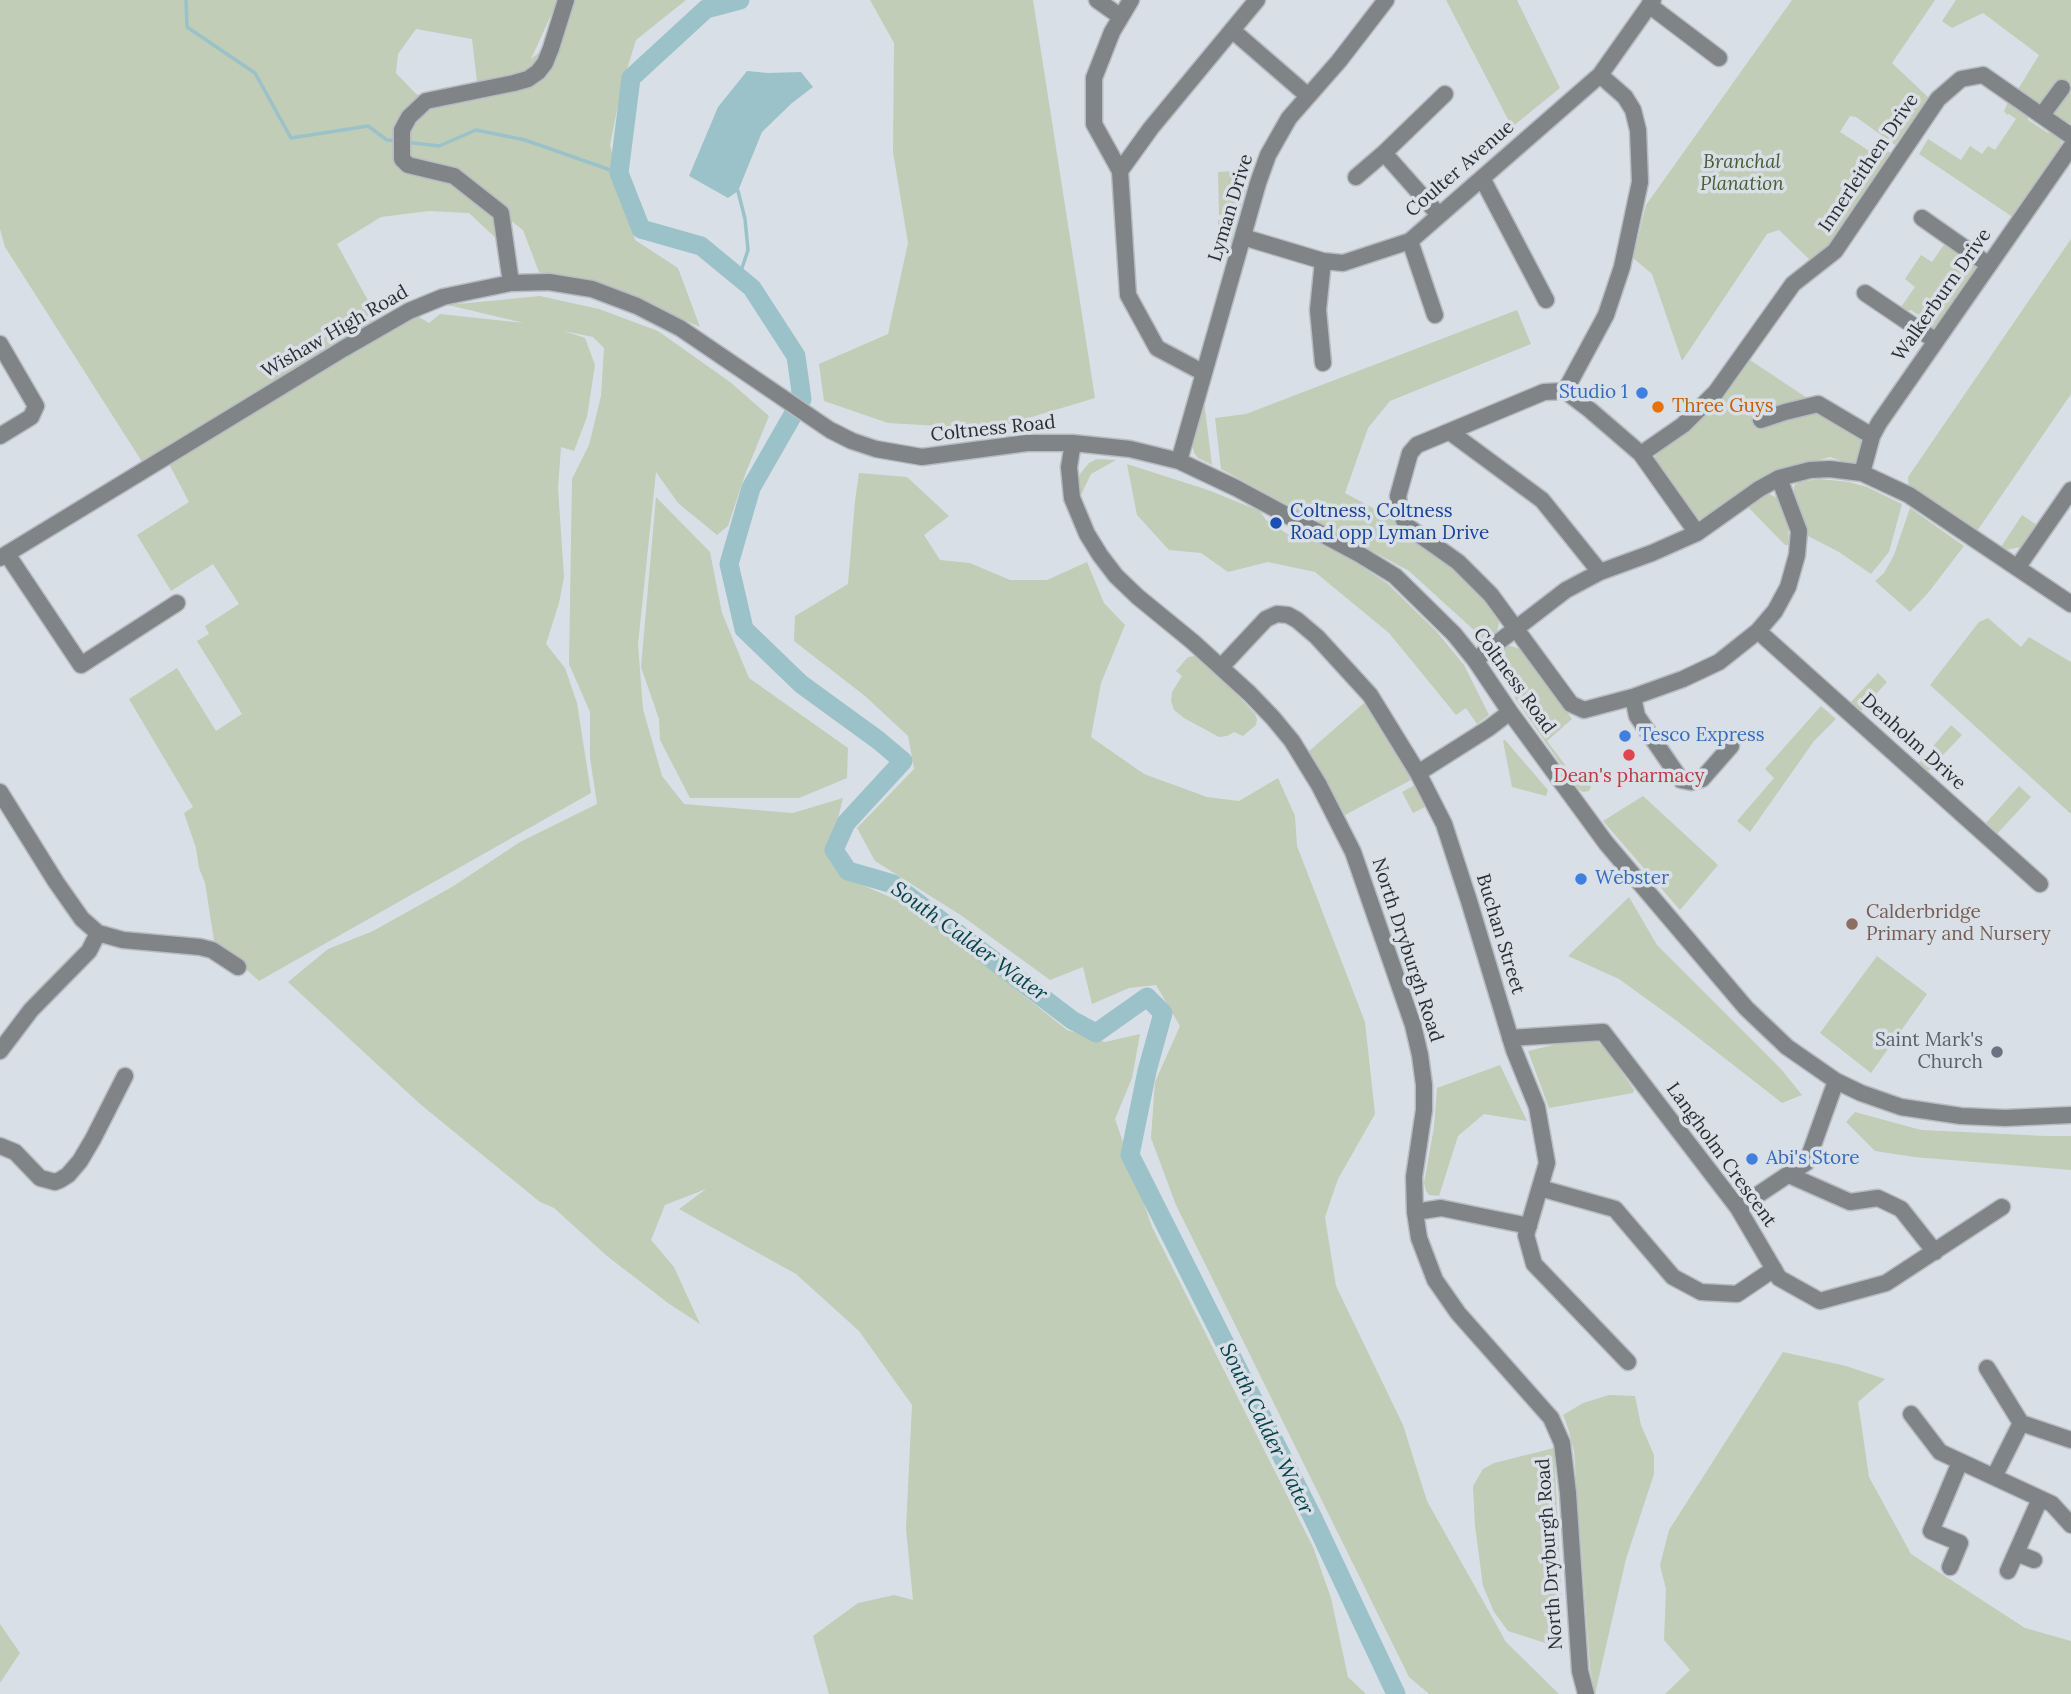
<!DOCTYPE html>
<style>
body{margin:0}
canvas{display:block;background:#d8dfe6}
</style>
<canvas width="2071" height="1694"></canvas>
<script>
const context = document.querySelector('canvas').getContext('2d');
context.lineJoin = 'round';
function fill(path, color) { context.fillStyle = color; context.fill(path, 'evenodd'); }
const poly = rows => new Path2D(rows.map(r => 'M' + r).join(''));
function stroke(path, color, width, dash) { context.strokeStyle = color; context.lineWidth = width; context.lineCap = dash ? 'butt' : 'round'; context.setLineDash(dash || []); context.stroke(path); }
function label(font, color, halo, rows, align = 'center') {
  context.font = font + ' Lora,serif'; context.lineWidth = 7; context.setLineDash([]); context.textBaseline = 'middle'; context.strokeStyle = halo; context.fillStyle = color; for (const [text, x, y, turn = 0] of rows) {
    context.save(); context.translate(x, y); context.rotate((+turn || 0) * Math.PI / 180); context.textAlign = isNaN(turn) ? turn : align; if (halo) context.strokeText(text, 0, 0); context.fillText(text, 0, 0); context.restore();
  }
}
const green = poly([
 [0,0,558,0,531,59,562,34,572,0,686,0,636,40,622,85,610,145,635,240,678,268,700,327,615,289,539,272,523,230,502,214,500,242,469,213,429,211,381,217,337,244,382,326,409,311,429,323,440,314,524,323,448,305,540,296,599,309,658,331,730,382,769,416,746,472,728,526,717,535,678,503,656,472,638,644,643,709,662,776,684,804,793,813,843,798,829,855,841,876,897,900,958,943,1067,1030,1105,1042,1140,1034,1132,1078,1115,1119,1152,1227,1313,1547,1331,1598,1348,1677,1366,1694,829,1694,813,1636,858,1603,894,1595,913,1600,906,1529,912,1405,859,1331,796,1274,679,1209,706,1189,665,1205,651,1240,674,1267,700,1324,668,1303,607,1256,554,1208,540,1202,420,1104,288,982,328,949,373,931,452,887,520,842,597,804,590,758,590,712,569,664,572,479,589,445,601,396,604,348,593,337,564,331,585,338,595,365,587,417,574,451,561,447,558,488,564,577,559,603,546,644,565,668,577,703,591,793,259,981,214,940,205,883,199,868,196,848,184,813,193,807,129,699,177,668,216,731,242,714,197,641,209,634,205,626,239,604,213,564,171,591,137,535,189,502,169,464,146,468,5,247,0,229],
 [416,29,472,39,478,90,426,101,414,92,396,73,398,54],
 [870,0,1033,0,1095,398,992,429,888,423,824,401,819,364,888,334,908,243,893,152,894,43],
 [1446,0,1517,0,1560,88,1512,127],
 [1792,0,1935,0,1892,63,1929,98,1895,145,1856,117,1850,116,1840,132,1874,154,1880,148,1892,153,1828,247,1810,260,1779,230,1767,234,1682,361,1652,274,1633,258,1646,205],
 [1956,0,2071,0,2071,127,2017,91,2039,55,1983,13,1952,28,1942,21],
 [2008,102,2028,114,2028,120,2048,133,2053,132,2062,140,2060,151,2014,218,1919,154,1928,139,1961,160,1970,146,1982,154,1988,146,1995,150,2016,119,2009,114,2007,115,2004,111],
 [1251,170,1239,213,1219,215,1218,172],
 [1237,219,1231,242,1220,243,1218,220],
 [2071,239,2071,394,1973,537,1909,495,1908,477],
 [1949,244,1975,262,1976,269,1936,328,1931,328,1929,322,1911,310,1904,312,1901,307,1915,287,1905,279,1921,255,1932,262,1943,246],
 [1517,310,1531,344,1390,401,1368,428,1345,493,1397,521,1457,567,1481,591,1500,619,1496,635,1487,642,1409,571,1221,469,1215,418,1246,414],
 [1750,360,1864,436,1858,459,1855,463,1850,464,1830,457,1780,471,1761,479,1703,520,1693,517,1656,463,1655,457,1657,452,1697,423,1711,410,1727,392],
 [1203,393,1212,465,1198,458,1194,453,1191,436],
 [1097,459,1116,460,1091,474,1080,497,1077,484,1080,474,1089,463],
 [1127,464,1208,490,1260,511,1266,520,1289,535,1316,541,1355,562,1388,584,1437,632,1464,665,1489,715,1477,724,1466,708,1456,715,1389,633,1315,572,1268,562,1228,572,1201,553,1169,550,1137,515],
 [859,473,907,477,949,516,924,535,940,560,970,563,1010,580,1047,580,1087,562,1104,603,1125,625,1101,683,1091,737,1144,774,1207,797,1239,801,1278,778,1295,816,1297,846,1365,1022,1375,1114,1338,1179,1325,1217,1336,1286,1403,1425,1427,1501,1506,1642,1559,1694,1429,1694,1409,1677,1176,1205,1151,1138,1155,1082,1180,1026,1156,985,1129,988,1092,1004,1083,967,1050,980,962,916,875,861,857,828,914,769,908,736,865,696,794,641,795,616,848,584,855,501],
 [1819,479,1849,482,1867,487,1902,504,1889,552,1871,574,1839,552,1806,535,1798,503,1794,494,1794,486,1799,482],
 [1766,494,1769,494,1778,498,1788,524,1789,545,1785,545,1748,507],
 [656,497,710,552,722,613,749,678,848,748,847,778,799,798,690,798,660,740,659,719,641,667],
 [1910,508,1964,546,1928,593,1910,612,1875,581,1884,573,1894,555],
 [2022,515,2037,525,2021,547,2005,550,2001,547],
 [1988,618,2021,647,2029,637,2071,662,2071,814,1930,685,1979,622],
 [1511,646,1520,649,1572,719,1547,741,1581,786,1588,782,1591,787,1589,791,1583,792,1578,789,1516,700,1497,657,1499,651,1503,647],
 [1195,656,1228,685,1255,714,1257,719,1256,725,1243,736,1234,732,1227,736,1219,737,1184,718,1174,710,1171,701,1172,692,1182,676,1176,671,1188,657],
 [1878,673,1887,682,1860,712,1850,703],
 [1364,703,1393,745,1411,780,1345,815,1328,783,1308,752],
 [1821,706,1836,719,1814,741,1750,832,1737,821,1774,778,1765,769],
 [1951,725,1962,735,1927,772,1918,764],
 [1505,740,1548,790,1546,796,1512,787,1503,741],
 [1415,785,1425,807,1413,813,1402,792],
 [2019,786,2031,797,1996,835,1985,824],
 [1643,796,1718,865,1680,910,1603,821],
 [1629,897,1657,945,1781,1069,1802,1095,1782,1103,1677,1021,1619,979,1568,956],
 [1877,956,1927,994,1871,1073,1820,1033],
 [1590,1036,1606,1049,1634,1090,1633,1093,1549,1108,1528,1051],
 [1500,1065,1527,1121,1484,1114,1458,1136,1439,1196,1429,1195,1426,1191,1424,1183,1434,1127,1437,1088],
 [1855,1112,1921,1130,2046,1136,2071,1136,2071,1170,1914,1157,1875,1151,1846,1122],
 [1783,1352,1846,1366,1885,1379,1858,1402,1869,1477,1911,1554,2025,1628,2071,1641,2071,1694,1665,1694,1690,1670,1664,1640,1666,1589,1660,1565,1669,1530],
 [1609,1395,1635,1396,1641,1425,1654,1455,1654,1474,1626,1559,1595,1694,1590,1668,1574,1451,1568,1428,1563,1415,1583,1403],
 [1554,1448,1564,1649,1508,1631,1494,1612,1483,1586,1475,1526,1473,1486,1483,1469,1494,1463],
 [0,1624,20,1653,0,1683]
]);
const water = poly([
 [747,71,768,73,801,72,813,87,792,103,762,132,738,191,728,198,689,176,718,107]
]);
const stream = poly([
 [186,0,187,27,255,73,291,138,368,126,387,140,398,141],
 [405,142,439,146,476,130,525,140,619,173],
 [738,191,745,219,748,250,739,277]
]);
const river = poly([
 [740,0,706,9,631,78,619,173,641,229,701,246,752,288,796,356,802,399,751,488,729,564,744,629,801,684,878,740,903,761,846,823,834,850,848,871,893,884,1072,1020,1096,1033,1147,997,1163,1013,1147,1071,1130,1155,1313,1518,1396,1694]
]);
const minor = poly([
 [1097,0,1121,17],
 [1649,5,1719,58],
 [1232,30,1307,95],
 [2042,115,2062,88],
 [1120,171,1094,124,1094,78,1112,32,1131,0],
 [1356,177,1384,153],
 [1482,178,1546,300],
 [1439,215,1384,153,1445,94],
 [1922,218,1989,265],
 [1243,237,1323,261,1343,263,1410,241,1600,75,1653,0],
 [1410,241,1435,315],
 [511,283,501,213,454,176,408,165,402,159,402,130,409,117,426,101,514,83,528,79,538,72,545,63,551,48,566,0],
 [1865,293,1936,341],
 [0,344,36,406,31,417,0,436],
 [1323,363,1318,310,1323,261],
 [1204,373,1157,348,1128,295,1120,171,1151,128,1257,0],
 [1565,391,1606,315,1622,267,1640,182,1638,130,1633,110,1625,97,1600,75],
 [1761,420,1785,412,1818,404,1872,436],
 [1450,432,1542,500,1600,572],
 [1073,443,1069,467,1072,498,1087,534,1100,555,1116,576,1138,597,1193,642,1250,694,1273,718,1292,741,1319,785,1353,852,1413,1025,1420,1055,1424,1085,1424,1110,1414,1177,1415,1212,1419,1238,1435,1280,1458,1313,1551,1418,1562,1443,1568,1493,1580,1671,1586,1694],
 [1641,454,1683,425,1716,392,1793,284,1835,251,1938,99,1961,79,1983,75,2071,136],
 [1179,461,1258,183,1268,155,1289,118,1339,61,1386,0],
 [1862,473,1872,436,1879,423,2071,147],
 [1697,533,1641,454,1590,410,1565,391,1544,392,1417,445,1410,453,1398,496,1400,512,1407,526,1458,562,1491,595,1571,704,1584,710,1633,697,1683,679,1719,662,1758,631,1775,611,1788,587,1797,555,1799,531,1779,478],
 [7,554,81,665,177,603],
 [0,558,343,349,409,311,443,297,511,283,549,282,592,289,637,306,680,328,830,430,852,441,876,449,922,457,1027,443,1073,443,1130,449,1179,461,1236,488,1359,554,1395,576,1454,634,1475,660,1510,712,1606,843,1746,1008,1787,1047,1836,1081,1861,1093,1901,1107,1961,1116,2005,1118,2071,1115],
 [2017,568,2071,490],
 [1758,631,2040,884],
 [1475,660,1566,590,1600,572,1652,553,1697,533,1759,489,1779,478,1810,470,1830,469,1862,473,1909,495,2071,604],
 [1221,667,1266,619,1277,614,1288,615,1297,620,1317,637,1370,695,1418,773,1444,824,1469,901,1514,1050,1537,1107,1547,1163,1526,1235,1534,1264,1628,1362],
 [1633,697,1637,716,1681,780,1691,782,1702,779,1731,746],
 [1418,773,1489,728,1510,712],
 [0,792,56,882,82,919,98,933,123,940,200,947,212,950,238,967],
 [1510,1038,1603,1032,1738,1208,1779,1278,1820,1301,1886,1283,2002,1207],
 [0,1051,31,1010,89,951,98,933],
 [0,1146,15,1152,40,1178,55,1182,60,1180,68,1175,80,1161,93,1139,125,1076],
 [1789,1175,1850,1202,1878,1198,1901,1209,1935,1252],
 [1540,1188,1615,1209,1673,1277,1701,1292,1737,1294,1774,1269],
 [1738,1208,1807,1162,1836,1081],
 [1415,1212,1441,1208,1529,1226],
 [1987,1368,2021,1423],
 [1911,1414,1940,1452,2052,1504,2071,1525],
 [1994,1477,2021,1423,2071,1440],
 [2016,1553,2034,1560],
 [1950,1567,1960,1543,1931,1531,1960,1462],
 [2008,1571,2040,1499]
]);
const markers = [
 [1642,393,7,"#3f7fe0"],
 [1658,407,7,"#e8710a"],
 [1276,523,7,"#1a4fb4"],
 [1625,736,7,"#3f7fe0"],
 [1629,755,7,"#e0444e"],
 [1581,879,7,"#3f7fe0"],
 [1852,924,7,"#8d6e63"],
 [1997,1052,7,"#6b7280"],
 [1752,1159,7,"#3f7fe0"]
];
const parkNames = [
 ["Branchal",1742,163],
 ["Planation",1742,185]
];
const streetNames = [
 ["Innerleithen Drive",1869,163,-56],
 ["Coulter Avenue",1460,169,-41],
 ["Lyman Drive",1231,208,-73],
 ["Walkerburn Drive",1942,295,-55],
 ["Wishaw High Road",335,332,-30],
 ["Coltness Road",993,429,-6],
 ["Coltness Road",1514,681,54],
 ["Denholm Drive",1913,742,42],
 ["Buchan Street",1500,934,73],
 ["North Dryburgh Road",1407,950,72],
 ["Langholm Crescent",1721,1155,54],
 ["North Dryburgh Road",1550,1554,-94]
];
const shopNames = [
 ["Studio 1",1628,393,"right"],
 ["Tesco Express",1639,736],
 ["Webster",1595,879],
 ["Abi's Store",1766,1159]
];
const foodNames = [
 ["Three Guys",1672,407]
];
const transitNames = [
 ["Coltness, Coltness",1290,512],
 ["Road opp Lyman Drive",1290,534]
];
const healthNames = [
 ["Dean's pharmacy",1629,777]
];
const educationNames = [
 ["Calderbridge",1866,913],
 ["Primary and Nursery",1866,935]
];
const worshipNames = [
 ["Saint Mark's",1983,1041],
 ["Church",1983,1063]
];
const waterNames = [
 ["South Calder Water",969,942,36],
 ["South Calder Water",1266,1429,64]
];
fill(green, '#c1cdb7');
fill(water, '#9bc2c8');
stroke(stream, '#9bc2c8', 3.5);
stroke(river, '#9bc2c8', 19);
stroke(minor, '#b6bcc2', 19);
stroke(minor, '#818487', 16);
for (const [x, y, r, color] of markers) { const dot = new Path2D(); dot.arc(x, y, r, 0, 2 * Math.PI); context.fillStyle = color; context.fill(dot); stroke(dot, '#d8dfe6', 2.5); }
label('italic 19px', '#475e32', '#d8dfe6', parkNames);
label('19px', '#2c2e31', '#d8dfe6', streetNames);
label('19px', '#366cbe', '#d8dfe6', shopNames, 'left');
label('19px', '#c56008', '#d8dfe6', foodNames, 'left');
label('19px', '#164399', '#d8dfe6', transitNames, 'left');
label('19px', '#be3a42', '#d8dfe6', healthNames);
label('19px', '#785e54', '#d8dfe6', educationNames, 'left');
label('19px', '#5b616d', '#d8dfe6', worshipNames, 'right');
label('italic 21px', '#054249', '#d8dfe6', waterNames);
</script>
